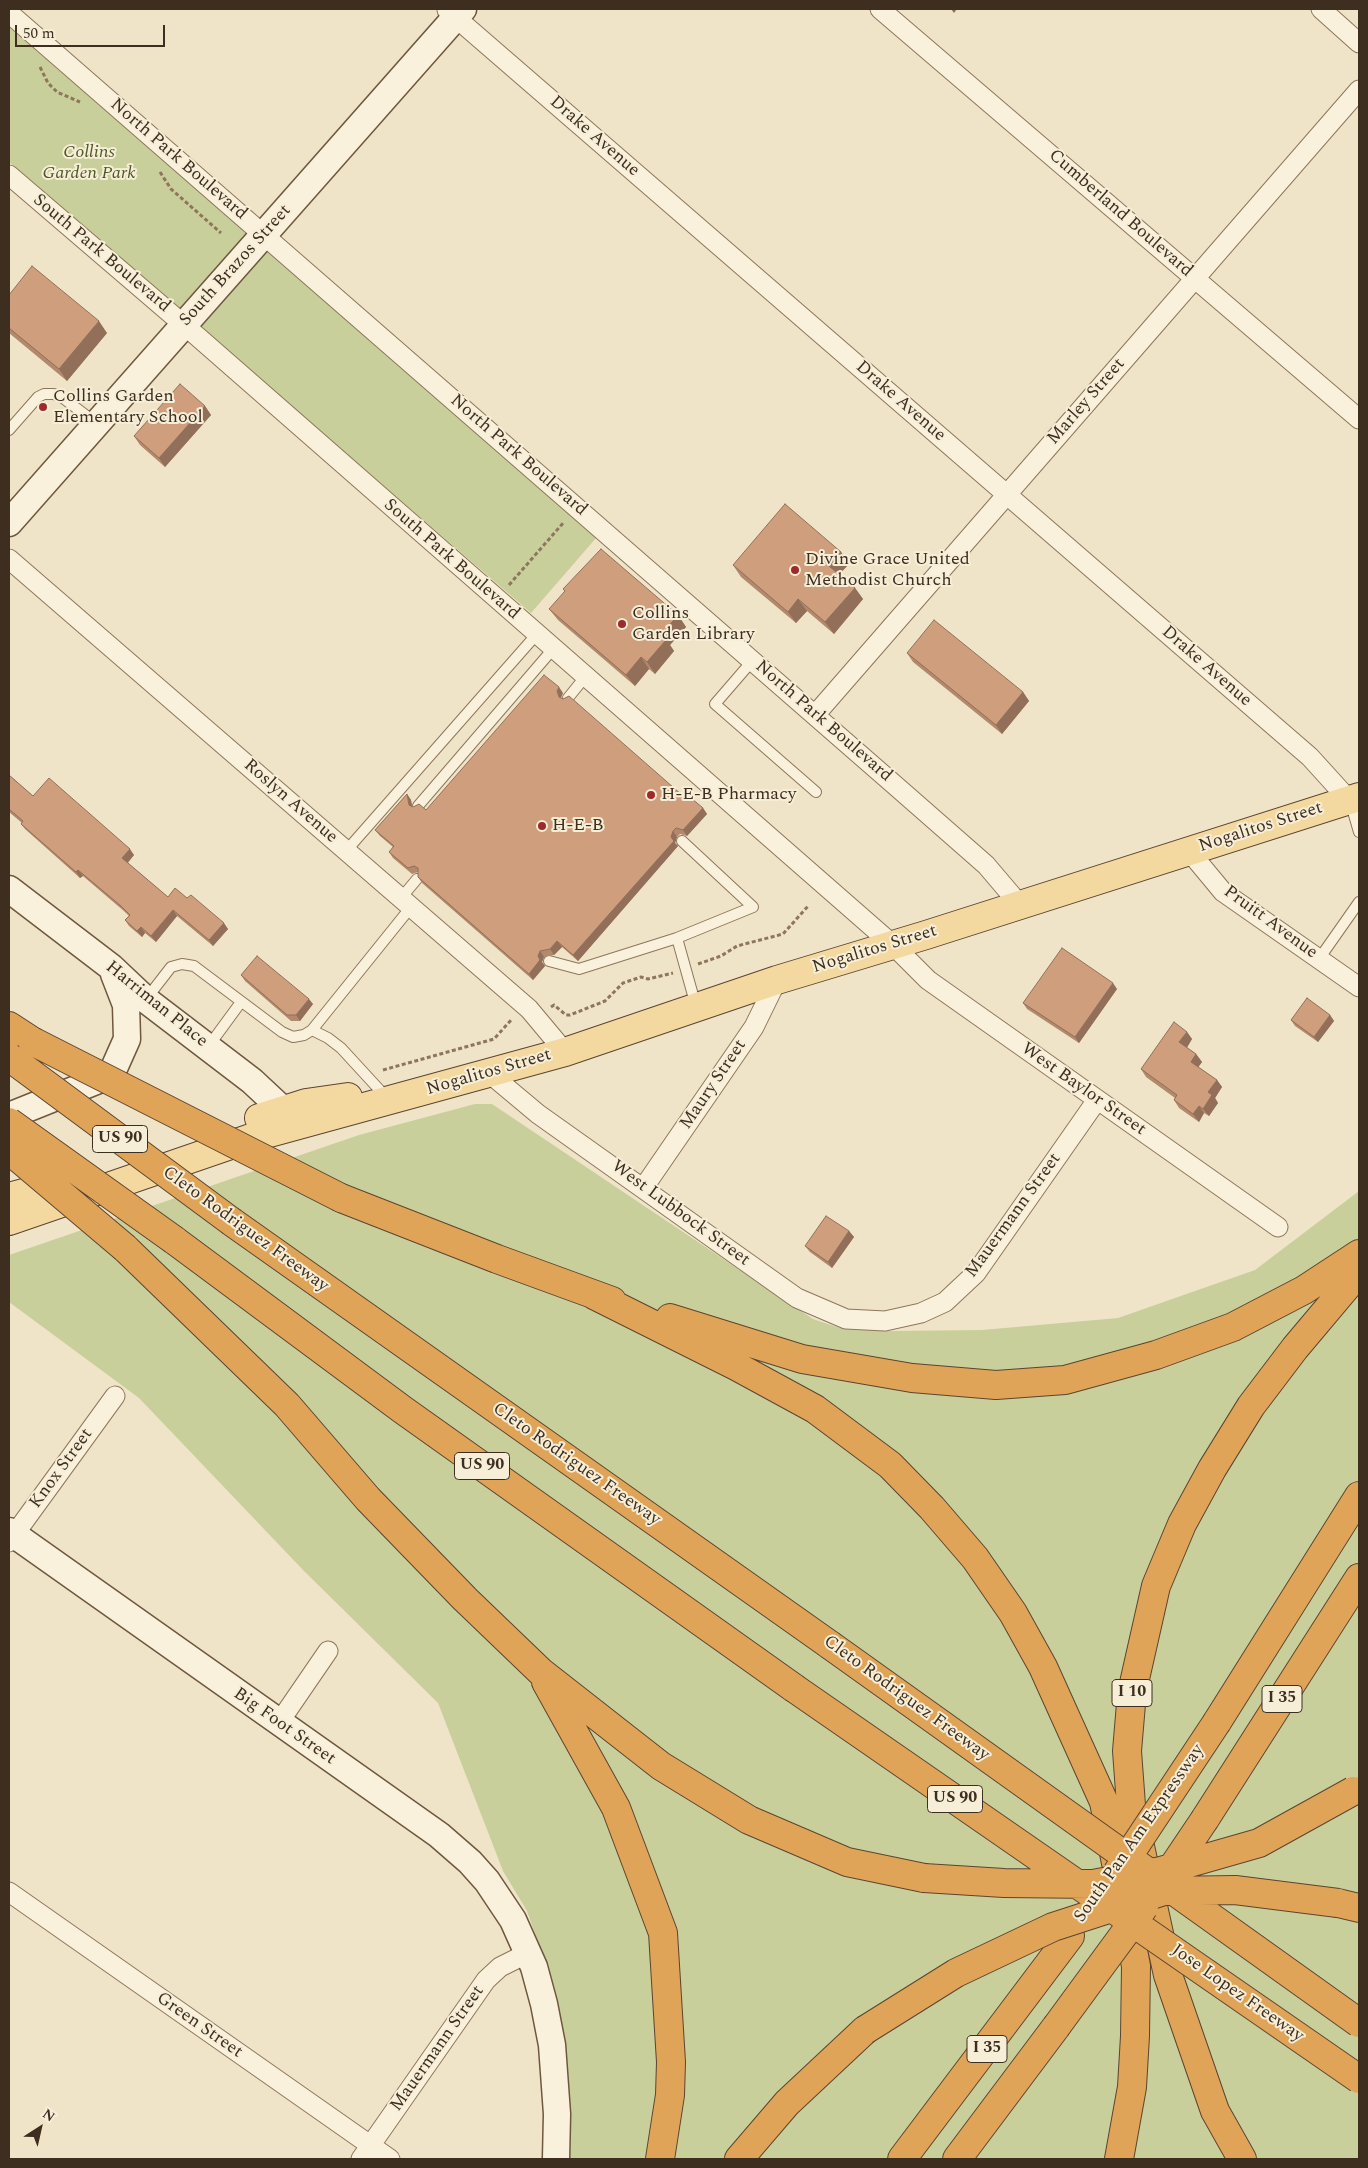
<!DOCTYPE html>
<style>
body{margin:0}
#map{position:relative;width:1368px;height:2168px;overflow:hidden;background:#f0e4c8;font-family:Spectral,serif}
canvas{display:block}
.frame{position:absolute;inset:0;border:10px solid #3d2e20;pointer-events:none}
.north{position:absolute;left:15px;top:2103px;width:50px;height:50px;-webkit-text-stroke:4px #f7eed8;paint-order:stroke;rotate:35deg;font-size:14px;font-weight:700;line-height:20px;text-align:center;color:#3d2e20}
.north::after{content:'';display:block;margin:auto;width:18px;height:22px;background:#3d2e20;clip-path:polygon(50% 0,100% 100%,50% 72%,0 100%)}
.scale{position:absolute;left:15px;top:25px;width:150px;height:22px;box-sizing:border-box;border:2px solid #3d2e20;border-top:0;padding-left:6px;font-size:15px;line-height:18px;white-space:nowrap;color:#3d2e20;-webkit-text-stroke:4px #f7eed8;paint-order:stroke}
</style>
<div id="map">
<canvas width="1368" height="2168"></canvas>
<div class="frame"></div>
<div class="north">N</div>
<div class="scale">50 m</div>
</div>
<script>
const context = document.querySelector('canvas').getContext('2d');
context.lineJoin = 'round';
function fill(path, color) { context.fillStyle = color; context.fill(path, 'evenodd'); }
const poly = rows => new Path2D(rows.map(r => 'M' + r).join(''));
function stroke(path, color, width, dash) { context.strokeStyle = color; context.lineWidth = width; context.lineCap = dash ? 'butt' : 'round'; context.setLineDash(dash || []); context.stroke(path); }
function label(font, color, halo, rows, align = 'center') {
  context.font = font + ' Spectral,serif'; context.lineWidth = 4; context.setLineDash([]); context.textBaseline = 'middle'; context.strokeStyle = halo; context.fillStyle = color; for (const [text, x, y, turn = 0] of rows) {
    context.save(); context.translate(x, y); context.rotate((+turn || 0) * Math.PI / 180); context.textAlign = isNaN(turn) ? turn : align; if (halo) context.strokeText(text, 0, 0); context.fillText(text, 0, 0); context.restore();
  }
}
const green = poly([
 [9,27,597,537,531,613,9,162],
 [475,1104,492,1104,813,1319,840,1328,888,1331,982,1330,1118,1318,1255,1270,1359,1191,1359,2159,567,2159,547,1968,527,1911,503,1871,438,1703,304,1571,139,1398,9,1302,9,1255,359,1135]
]);
const path = poly([
 [40,67,48,83,57,92,80,102],
 [160,172,171,189,221,233],
 [509,585,564,522],
 [698,964,721,956,737,946,783,934,809,905],
 [551,1007,554,1005,566,1015,570,1015,605,1001,623,983,641,977,648,979,673,973],
 [383,1070,494,1039,512,1019]
]);
const lane = poly([
 [9,430,38,397,44,394,54,394,63,398,96,423],
 [753,660,715,704,816,792],
 [568,698,585,677],
 [1350,801,1359,832],
 [418,806,553,649],
 [682,841,753,907,677,938,696,1006],
 [346,851,536,635],
 [401,898,417,879],
 [1319,959,1359,902],
 [549,961,579,969,677,938],
 [147,998,171,967,182,964,194,966,282,1032,293,1037,304,1035,312,1030,411,907],
 [312,1030,328,1038,341,1048,387,1098],
 [208,1047,241,1002]
]);
const street = poly([
 [880,9,1359,419],
 [1321,9,1359,43],
 [447,10,1310,757,1349,800],
 [9,13,897,787,986,865,1020,905],
 [9,175,198,337,893,945,928,980,1278,1227],
 [9,559,529,1009,565,1052],
 [815,715,1359,90],
 [1189,851,1223,892,1359,987],
 [489,1073,538,1114,797,1298,846,1319,885,1321,921,1313,945,1302,976,1273,1097,1100],
 [644,1187,754,1027,777,980],
 [9,1542,115,1396],
 [278,1724,328,1651],
 [9,1892,390,2159],
 [361,2159,486,1980,500,1967,528,1953]
]);
const secondary = poly([
 [9,523,463,9],
 [9,889,111,967,146,1000,252,1081,297,1123],
 [9,1116,111,1075,127,1039,126,1005,114,974],
 [9,1531,439,1835,470,1862,487,1881,513,1920,534,1967,544,2004,552,2045,557,2114,556,2159]
]);
const primary = poly([
 [259,1118,306,1103,348,1097],
 [9,1197,71,1180],
 [9,1221,251,1138,565,1052,777,980,926,935,1359,797]
]);
const highway = poly([
 [9,1026,32,1041],
 [341,1198,497,1259,612,1301],
 [232,1222,830,1645],
 [174,1240,403,1410,794,1688],
 [125,1248,287,1405,368,1499,465,1599,541,1672,661,1766,749,1820,847,1862,924,1878],
 [594,1295,736,1366,815,1409,890,1465,932,1508,975,1558,1013,1613,1043,1667,1104,1802,1116,1863],
 [670,1318,802,1359,912,1378,996,1385,1065,1380,1156,1355,1233,1327,1304,1290,1359,1254],
 [546,1682,616,1808,663,1933,671,2062,670,2095,660,2159],
 [1217,1722,1359,1496],
 [1205,1819,1359,1578],
 [1338,1903,1359,1908],
 [739,2159,787,2103,865,2030],
 [902,2159,1070,1936],
 [957,2159,1056,2027],
 [1119,2159,1132,2087,1135,2036,1136,1966,1125,1910],
 [1242,2159,1215,2111,1168,1975,1131,1805,1127,1751,1132,1692,1156,1586,1182,1524,1212,1469,1251,1406,1295,1348,1359,1272]
]);
const highwayBridge = poly([
 [32,1041,341,1198],
 [9,1057,232,1222],
 [9,1122,174,1240],
 [9,1150,125,1248],
 [830,1645,1359,2023],
 [794,1688,1359,2079],
 [1117,1873,1217,1722],
 [1168,1874,1205,1819],
 [924,1878,1004,1883,1093,1884,1161,1871,1259,1843,1353,1791],
 [1056,2027,1144,1907],
 [865,2030,956,1973,1053,1927,1164,1891,1235,1890,1338,1903]
]);
const wall = poly([
 [9,295,107,333,67,381,9,333],
 [205,406,211,415,165,467,140,445,134,436],
 [841,552,849,564,839,574,855,588,863,599,834,634,807,611,796,623,741,577,733,565],
 [549,609,678,615,686,627,670,645,674,651,655,674,649,669,635,686,558,620],
 [907,653,1023,692,1029,701,1002,734,913,662],
 [563,693,561,698,682,795,703,808,707,814,687,836,680,834,677,837,675,843,678,846,578,961,562,947,554,955,544,957,542,962,545,966,533,980,422,883,418,877,418,872,412,874,393,858,389,852,393,847,380,836,375,830,407,794,411,800,412,807,426,810],
 [9,775,33,796,134,855,128,863,168,897,187,898,228,929,213,946,177,916,156,942,145,933,142,937,129,926,125,920,129,916,125,912,83,876,80,878,25,829,21,824,22,823,9,812],
 [241,975,313,1004,300,1021,291,1021,245,981],
 [1117,989,1079,1043,1027,1009,1023,1003],
 [1330,1015,1334,1021,1318,1042,1295,1026,1291,1020],
 [1187,1032,1192,1039,1187,1048,1196,1054,1202,1062,1198,1067,1217,1080,1222,1087,1215,1098,1218,1103,1209,1116,1204,1113,1199,1122,1179,1108,1174,1100,1175,1098,1146,1077,1141,1069],
 [849,1231,854,1237,832,1268,810,1252,805,1246]
]);
const shadedWall = poly([
 [951,9,957,9,954,13],
 [99,321,107,333,67,381,59,369],
 [205,406,211,415,165,467,159,458],
 [841,552,849,564,837,577,829,566],
 [855,588,863,599,834,634,825,622],
 [798,599,807,611,796,623,788,612],
 [678,615,686,627,670,645,674,651,655,674,647,662,661,635],
 [641,657,649,669,635,686,626,675],
 [559,687,563,693,561,697,563,703,559,697,557,691],
 [1023,692,1029,701,1002,734,996,725],
 [407,794,411,800,413,811,409,805],
 [703,808,707,814,687,836,683,830],
 [673,831,677,837,675,843,678,846,578,961,573,955],
 [130,849,134,855,126,864,122,858],
 [78,870,83,876,80,878,76,872],
 [173,910,177,916,156,942,151,936],
 [224,923,228,929,213,946,209,940],
 [141,927,145,933,142,937,137,931],
 [557,941,562,947,554,955,550,949],
 [540,951,544,957,542,962,545,966,533,980,529,974,538,956],
 [1113,983,1117,989,1079,1043,1075,1037],
 [309,999,313,1004,300,1021,296,1015],
 [1330,1015,1334,1021,1318,1042,1314,1037],
 [1187,1032,1192,1039,1185,1050,1179,1042],
 [1196,1054,1202,1062,1197,1069,1191,1062],
 [1217,1080,1222,1087,1215,1098,1218,1103,1209,1116,1203,1109,1208,1092],
 [1199,1106,1204,1113,1199,1122,1193,1114],
 [849,1231,854,1237,832,1268,828,1262]
]);
const building = poly([
 [32,266,99,321,59,369,9,328,9,295,32,266],
 [180,384,205,406,159,458,134,436,180,384],
 [785,504,841,552,829,566,855,588,825,622,798,599,788,612,733,565,785,504],
 [601,549,678,615,661,635,666,640,647,662,641,657,626,675,549,609,565,591,563,589,601,549],
 [934,620,1023,692,996,725,907,653,934,620],
 [544,675,559,687,557,691,559,697,563,699,569,696,682,795,684,792,703,808,683,830,676,828,673,831,671,837,674,841,573,955,557,941,550,949,540,951,538,956,540,960,529,974,418,877,418,868,414,866,408,868,389,852,394,846,375,830,407,794,409,805,413,807,419,804,426,810,544,675],
 [9,775,33,796,49,778,130,849,122,858,168,897,175,888,187,898,191,895,224,923,209,940,173,910,151,936,141,927,137,931,125,920,130,915,121,906,78,870,76,872,21,824,23,821,9,809,9,775],
 [1062,948,1113,983,1075,1037,1023,1003,1062,948],
 [257,956,309,999,296,1015,287,1015,241,975,257,956],
 [1307,998,1330,1015,1314,1037,1291,1020,1307,998],
 [1174,1022,1187,1032,1179,1042,1196,1054,1191,1062,1217,1080,1208,1092,1212,1095,1203,1109,1199,1106,1193,1114,1174,1100,1177,1095,1141,1069,1174,1022],
 [826,1216,849,1231,828,1262,805,1246,826,1216]
]);
const markers = [
 [43,407,5,"#9e2a2b"],
 [795,570,5,"#9e2a2b"],
 [622,624,5,"#9e2a2b"],
 [651,795,5,"#9e2a2b"],
 [542,826,5,"#9e2a2b"]
];
const shields = [
 [120,1139,55],
 [482,1466,55],
 [1132,1693,40],
 [1282,1699,40],
 [955,1799,55],
 [987,2049,40]
];
const shieldNames = [
 ["US 90",120,1139],
 ["US 90",482,1466],
 ["I 10",1132,1693],
 ["I 35",1282,1699],
 ["US 90",955,1799],
 ["I 35",987,2049]
];
const streetNames = [
 ["Drake Avenue",594,137,41],
 ["North Park Boulevard",178,160,41],
 ["Cumberland Boulevard",1120,214,41],
 ["South Park Boulevard",101,254,40],
 ["South Brazos Street",236,266,-48],
 ["Drake Avenue",900,402,41],
 ["Marley Street",1087,402,-49],
 ["North Park Boulevard",518,456,41],
 ["South Park Boulevard",451,560,41],
 ["Drake Avenue",1206,667,41],
 ["North Park Boulevard",823,722,41],
 ["Roslyn Avenue",290,802,41],
 ["Nogalitos Street",1261,828,-18],
 ["Pruitt Avenue",1270,923,36],
 ["Nogalitos Street",875,950,-17],
 ["Harriman Place",156,1005,39],
 ["Nogalitos Street",489,1073,-16],
 ["Maury Street",714,1085,-56],
 ["West Baylor Street",1083,1090,35],
 ["West Lubbock Street",680,1214,36],
 ["Mauermann Street",1014,1216,-54],
 ["Cleto Rodriguez Freeway",245,1230,36],
 ["Cleto Rodriguez Freeway",576,1465,35],
 ["Knox Street",62,1469,-54],
 ["Cleto Rodriguez Freeway",906,1699,36],
 ["Big Foot Street",284,1727,35],
 ["South Pan Am Expressway",1140,1834,-55],
 ["Jose Lopez Freeway",1237,1994,35],
 ["Green Street",199,2026,35],
 ["Mauermann Street",438,2049,-55]
];
const parkNames = [
 ["Collins",89,153],
 ["Garden Park",89,174]
];
const poiNames = [
 ["Collins Garden",53,397],
 ["Elementary School",53,418],
 ["Divine Grace United",805,560],
 ["Methodist Church",805,581],
 ["Collins",632,614],
 ["Garden Library",632,635],
 ["H-E-B Pharmacy",661,795],
 ["H-E-B",552,826]
];
fill(green, '#c9cf9b');
stroke(lane, '#8d765c', 12);
stroke(street, '#8d765c', 21);
stroke(secondary, '#6f573f', 29);
stroke(primary, '#5b4430', 30);
stroke(highway, '#5b4430', 30);
stroke(path, '#8d765c', 3, [4, 2.5]);
stroke(lane, '#faf1dc', 10);
stroke(street, '#faf1dc', 19);
stroke(secondary, '#faf1dc', 26);
stroke(primary, '#f3d9a0', 28);
stroke(highway, '#e0a458', 28);
stroke(highwayBridge, '#5b4430', 30, []);
stroke(highwayBridge, '#e0a458', 28);
fill(wall, '#b2896c');
fill(shadedWall, '#916f58');
fill(building, '#cf9f7d');
stroke(building, '#916f58', 1);
for (const [x, y, r, color] of markers) { const dot = new Path2D(); dot.arc(x, y, r, 0, 2 * Math.PI); context.fillStyle = color; context.fill(dot); stroke(dot, '#f7eed8', 2); }
for (const [x, y, w] of shields) { const box = new Path2D(); box.roundRect(x - w / 2, y - 13.5, w, 27, 4); context.fillStyle = '#f7eed8'; context.fill(box); stroke(box, '#3d2e20', 1); }
label('bold 16px', '#3d2e20', null, shieldNames);
label('18px', '#3d2e20', '#f7eed8', streetNames);
label('italic 18px', '#4d5a26', '#f7eed8', parkNames);
label('18px', '#3d2e20', '#f7eed8', poiNames, 'left');
</script>
